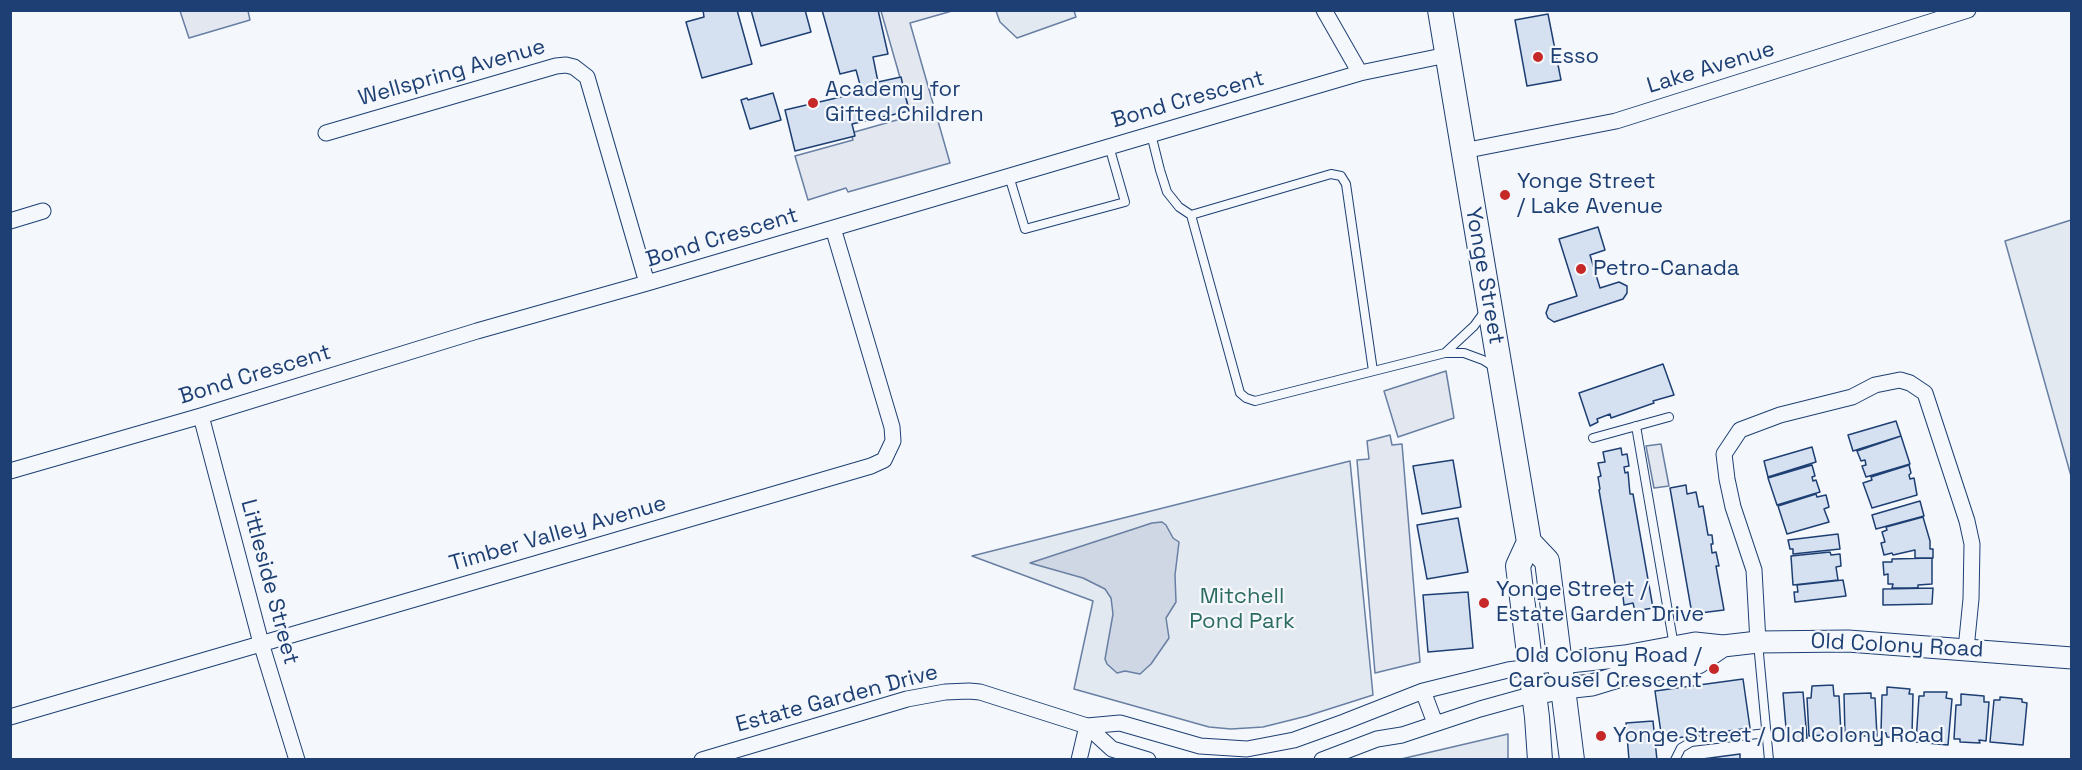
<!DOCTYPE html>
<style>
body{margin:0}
#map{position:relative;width:2082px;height:770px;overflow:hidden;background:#f4f7fb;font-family:"Space Grotesk",sans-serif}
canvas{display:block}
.frame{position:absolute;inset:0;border:12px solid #1d3f73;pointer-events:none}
</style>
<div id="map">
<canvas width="2082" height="770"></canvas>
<div class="frame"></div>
</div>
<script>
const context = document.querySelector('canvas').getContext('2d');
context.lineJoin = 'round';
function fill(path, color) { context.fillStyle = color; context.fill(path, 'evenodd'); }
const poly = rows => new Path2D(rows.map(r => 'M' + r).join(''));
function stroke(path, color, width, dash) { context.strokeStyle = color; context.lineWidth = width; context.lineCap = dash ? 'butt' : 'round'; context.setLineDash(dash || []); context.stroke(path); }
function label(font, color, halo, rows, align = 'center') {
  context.font = font + ' "Space Grotesk",sans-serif'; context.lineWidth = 4.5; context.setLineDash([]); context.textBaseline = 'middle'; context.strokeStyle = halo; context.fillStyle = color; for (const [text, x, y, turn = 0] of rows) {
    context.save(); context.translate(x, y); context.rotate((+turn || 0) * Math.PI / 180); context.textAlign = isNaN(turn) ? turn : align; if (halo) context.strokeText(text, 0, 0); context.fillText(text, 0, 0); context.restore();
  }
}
const green = poly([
 [996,11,1074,11,1076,17,1017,38,1000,22,996,11],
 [2071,220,2072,221,2071,476,2005,241,2071,220],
 [1350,461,1373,695,1307,716,1263,727,1231,729,1209,727,1074,689,1093,601,972,556,1350,461],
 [1508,734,1508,759,1401,759,1508,734]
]);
const parking = poly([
 [180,11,248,11,250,20,189,38,180,11],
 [881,11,952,11,910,23,950,163,848,192,846,188,808,200,795,156,853,140,851,133,911,116,881,11],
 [1446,371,1454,418,1398,437,1384,391,1446,371],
 [1390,435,1392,445,1402,444,1420,662,1375,673,1357,460,1369,459,1367,441,1390,435],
 [1661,444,1669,486,1654,488,1646,446,1661,444]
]);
const water = poly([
 [1162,522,1166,525,1173,538,1179,542,1175,575,1176,602,1166,618,1169,638,1151,664,1140,674,1125,671,1117,673,1107,664,1105,659,1113,614,1111,598,1105,589,1083,578,1030,563,1152,523,1162,522]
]);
const building = poly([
 [703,10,737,10,752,64,702,78,686,22,704,17,703,10],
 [751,10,805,10,811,32,761,46,751,10],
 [822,10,878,10,888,54,873,57,878,82,901,77,909,111,852,124,855,136,795,151,785,110,862,92,856,70,840,74,822,10],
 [1548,14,1561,80,1527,86,1515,20,1548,14],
 [773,93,781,120,750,129,741,100,747,98,748,100,773,93],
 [1598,227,1605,250,1590,255,1600,288,1619,282,1627,286,1627,293,1623,299,1554,322,1548,318,1546,313,1549,305,1577,296,1559,239,1598,227],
 [1663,364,1674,395,1653,401,1654,403,1611,418,1610,414,1597,419,1598,422,1590,426,1579,393,1663,364],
 [1896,421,1901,436,1853,451,1848,435,1896,421],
 [1901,436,1910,464,1866,477,1862,466,1866,465,1865,460,1861,461,1857,451,1901,436],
 [1812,447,1816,462,1768,477,1764,461,1812,447],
 [1621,448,1622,455,1627,454,1629,466,1624,467,1625,473,1628,472,1630,494,1633,494,1653,608,1635,611,1633,603,1624,605,1622,588,1616,589,1599,490,1600,489,1598,477,1601,476,1598,463,1605,462,1603,452,1621,448],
 [1453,460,1461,507,1422,514,1413,466,1453,460],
 [1812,465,1815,476,1812,477,1813,481,1816,480,1820,492,1777,505,1768,478,1812,465],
 [1909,465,1911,473,1909,475,1910,479,1914,478,1917,495,1872,508,1863,483,1872,480,1871,477,1909,465],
 [1686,485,1687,494,1696,492,1699,507,1703,506,1708,535,1712,535,1713,544,1711,544,1712,553,1716,552,1719,566,1716,566,1724,610,1692,614,1670,488,1686,485],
 [1816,494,1817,497,1826,495,1829,507,1824,509,1829,522,1787,534,1778,506,1816,494],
 [1920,501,1924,516,1876,529,1872,515,1920,501],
 [1923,517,1930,541,1930,549,1933,549,1933,558,1915,558,1915,550,1893,555,1892,553,1884,555,1881,543,1885,542,1882,532,1887,530,1886,527,1923,517],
 [1458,518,1468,572,1427,579,1417,525,1458,518],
 [1838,534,1840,549,1793,554,1793,549,1790,549,1788,540,1838,534],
 [1830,552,1831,555,1840,554,1841,566,1836,567,1838,580,1793,585,1791,556,1830,552],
 [1932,558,1932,584,1918,585,1918,588,1892,588,1893,584,1888,584,1888,574,1884,575,1883,562,1892,562,1892,559,1932,558],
 [1843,580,1846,596,1795,602,1794,592,1798,592,1797,585,1843,580],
 [1933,588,1932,604,1883,605,1883,589,1933,588],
 [1468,592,1473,648,1428,652,1423,595,1468,592],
 [1743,679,1750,728,1662,740,1655,691,1743,679],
 [1833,685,1834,696,1839,696,1841,734,1809,736,1807,698,1811,698,1812,686,1833,685],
 [1887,687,1910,689,1909,694,1913,694,1912,734,1906,733,1906,738,1887,737,1886,733,1881,733,1882,695,1887,695,1887,687],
 [1803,692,1807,738,1787,740,1783,693,1803,692],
 [1924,692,1947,692,1946,698,1952,699,1948,745,1916,742,1919,696,1924,696,1924,692],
 [1871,693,1871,698,1875,698,1877,736,1845,736,1844,694,1871,693],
 [1961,694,1984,696,1984,702,1989,702,1986,741,1979,740,1980,743,1960,742,1960,739,1954,739,1956,705,1961,705,1961,694],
 [2000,697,2022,699,2022,702,2027,703,2023,745,1990,742,1994,700,2000,700,2000,697],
 [1653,721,1657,760,1629,760,1626,723,1653,721],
 [1740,754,1740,760,1695,760,1740,754]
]);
const lane = poly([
 [1151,134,1160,170,1167,192,1179,207,1191,215,1240,393,1246,398,1255,401,1445,353,1464,353,1483,360,1494,367],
 [1009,176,1025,229,1125,202,1109,146],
 [1191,215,1331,174,1341,176,1346,184,1373,371],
 [1445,353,1474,326,1485,311],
 [1636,426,1674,646],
 [1593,438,1669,417],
 [1758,643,1769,760],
 [1675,760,1681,748,1691,742,1766,733]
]);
const street = poly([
 [1324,10,1360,73],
 [326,133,556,66,566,65,574,67,587,77,647,283],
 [1463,151,1616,121,1968,10],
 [10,221,43,211],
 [201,416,261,643,297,760],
 [10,471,201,416,477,331,647,283,1302,90,1360,73,1447,55],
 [1758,642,1754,570,1733,507,1727,479,1724,454,1740,430,1780,415,1852,397,1875,385,1900,380,1910,383,1925,393,1967,521,1972,544,1971,599,1966,649],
 [1423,691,1435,723],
 [10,717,871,466,884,460,893,441,892,427,833,228],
 [1087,726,1120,723,1200,746,1247,749,1294,740,1344,722,1423,691,1508,670,1560,663],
 [702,760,907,699,945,692,969,691,980,692,1087,726,1112,749,1148,760],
 [1079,760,1087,726],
 [1322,760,1377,739,1402,735,1480,709,1534,694]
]);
const secondary = poly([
 [1560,663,1625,656,1695,643,1723,646,1758,642,1848,641,2072,658],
 [1534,694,1564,688,1592,685,1628,674,1698,663,1723,646]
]);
const primary = poly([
 [1440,10,1529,542,1547,561,1572,760],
 [1529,542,1518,566,1537,717,1540,760]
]);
const markers = [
 [1538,57,6,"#c62828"],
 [813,103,6,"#c62828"],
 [1505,195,6,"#c62828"],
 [1581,269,6,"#c62828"],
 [1484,603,6,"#c62828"],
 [1714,669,6,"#c62828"],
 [1601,736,6,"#c62828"]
];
const poiNames = [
 ["Esso",1550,57],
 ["Academy for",825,90],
 ["Gifted Children",825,115],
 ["Yonge Street",1517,182],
 ["/ Lake Avenue",1517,207],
 ["Petro-Canada",1593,269],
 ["Yonge Street /",1496,590],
 ["Estate Garden Drive",1496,615],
 ["Old Colony Road /",1702,656,"right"],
 ["Carousel Crescent",1702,681,"right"],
 ["Yonge Street / Old Colony Road",1613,736]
];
const streetNames = [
 ["Lake Avenue",1711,68,-17],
 ["Wellspring Avenue",452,73,-16],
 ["Bond Crescent",1188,100,-16],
 ["Bond Crescent",722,238,-17],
 ["Yonge Street",1484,276,80],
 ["Bond Crescent",255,375,-17],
 ["Timber Valley Avenue",558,534,-16],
 ["Littleside Street",269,582,75],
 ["Old Colony Road",1897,646,3],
 ["Estate Garden Drive",837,699,-15]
];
const parkNames = [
 ["Mitchell",1242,597],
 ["Pond Park",1242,622]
];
fill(green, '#e3e9f0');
stroke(green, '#687fa3', 1.5);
fill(parking, '#e3e8f0');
stroke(parking, '#687fa3', 1.5);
fill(water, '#cfd7e4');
stroke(water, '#687fa3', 1.5);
fill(building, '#d5e0f0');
stroke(building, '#1d3f73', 1.5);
stroke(lane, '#1d3f73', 10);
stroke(street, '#1d3f73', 17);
stroke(secondary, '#1d3f73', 23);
stroke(primary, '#1d3f73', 26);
stroke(lane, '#f4f7fb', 8);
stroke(street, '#f4f7fb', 15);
stroke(secondary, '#f4f7fb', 21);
stroke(primary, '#f4f7fb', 24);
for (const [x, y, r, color] of markers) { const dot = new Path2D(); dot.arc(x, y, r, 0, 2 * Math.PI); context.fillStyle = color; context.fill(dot); stroke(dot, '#f4f7fb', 2); }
label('22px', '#1d3f73', '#f4f7fb', poiNames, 'left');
label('22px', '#1d3f73', '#f4f7fb', streetNames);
label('22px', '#2c6c60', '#f4f7fb', parkNames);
</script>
